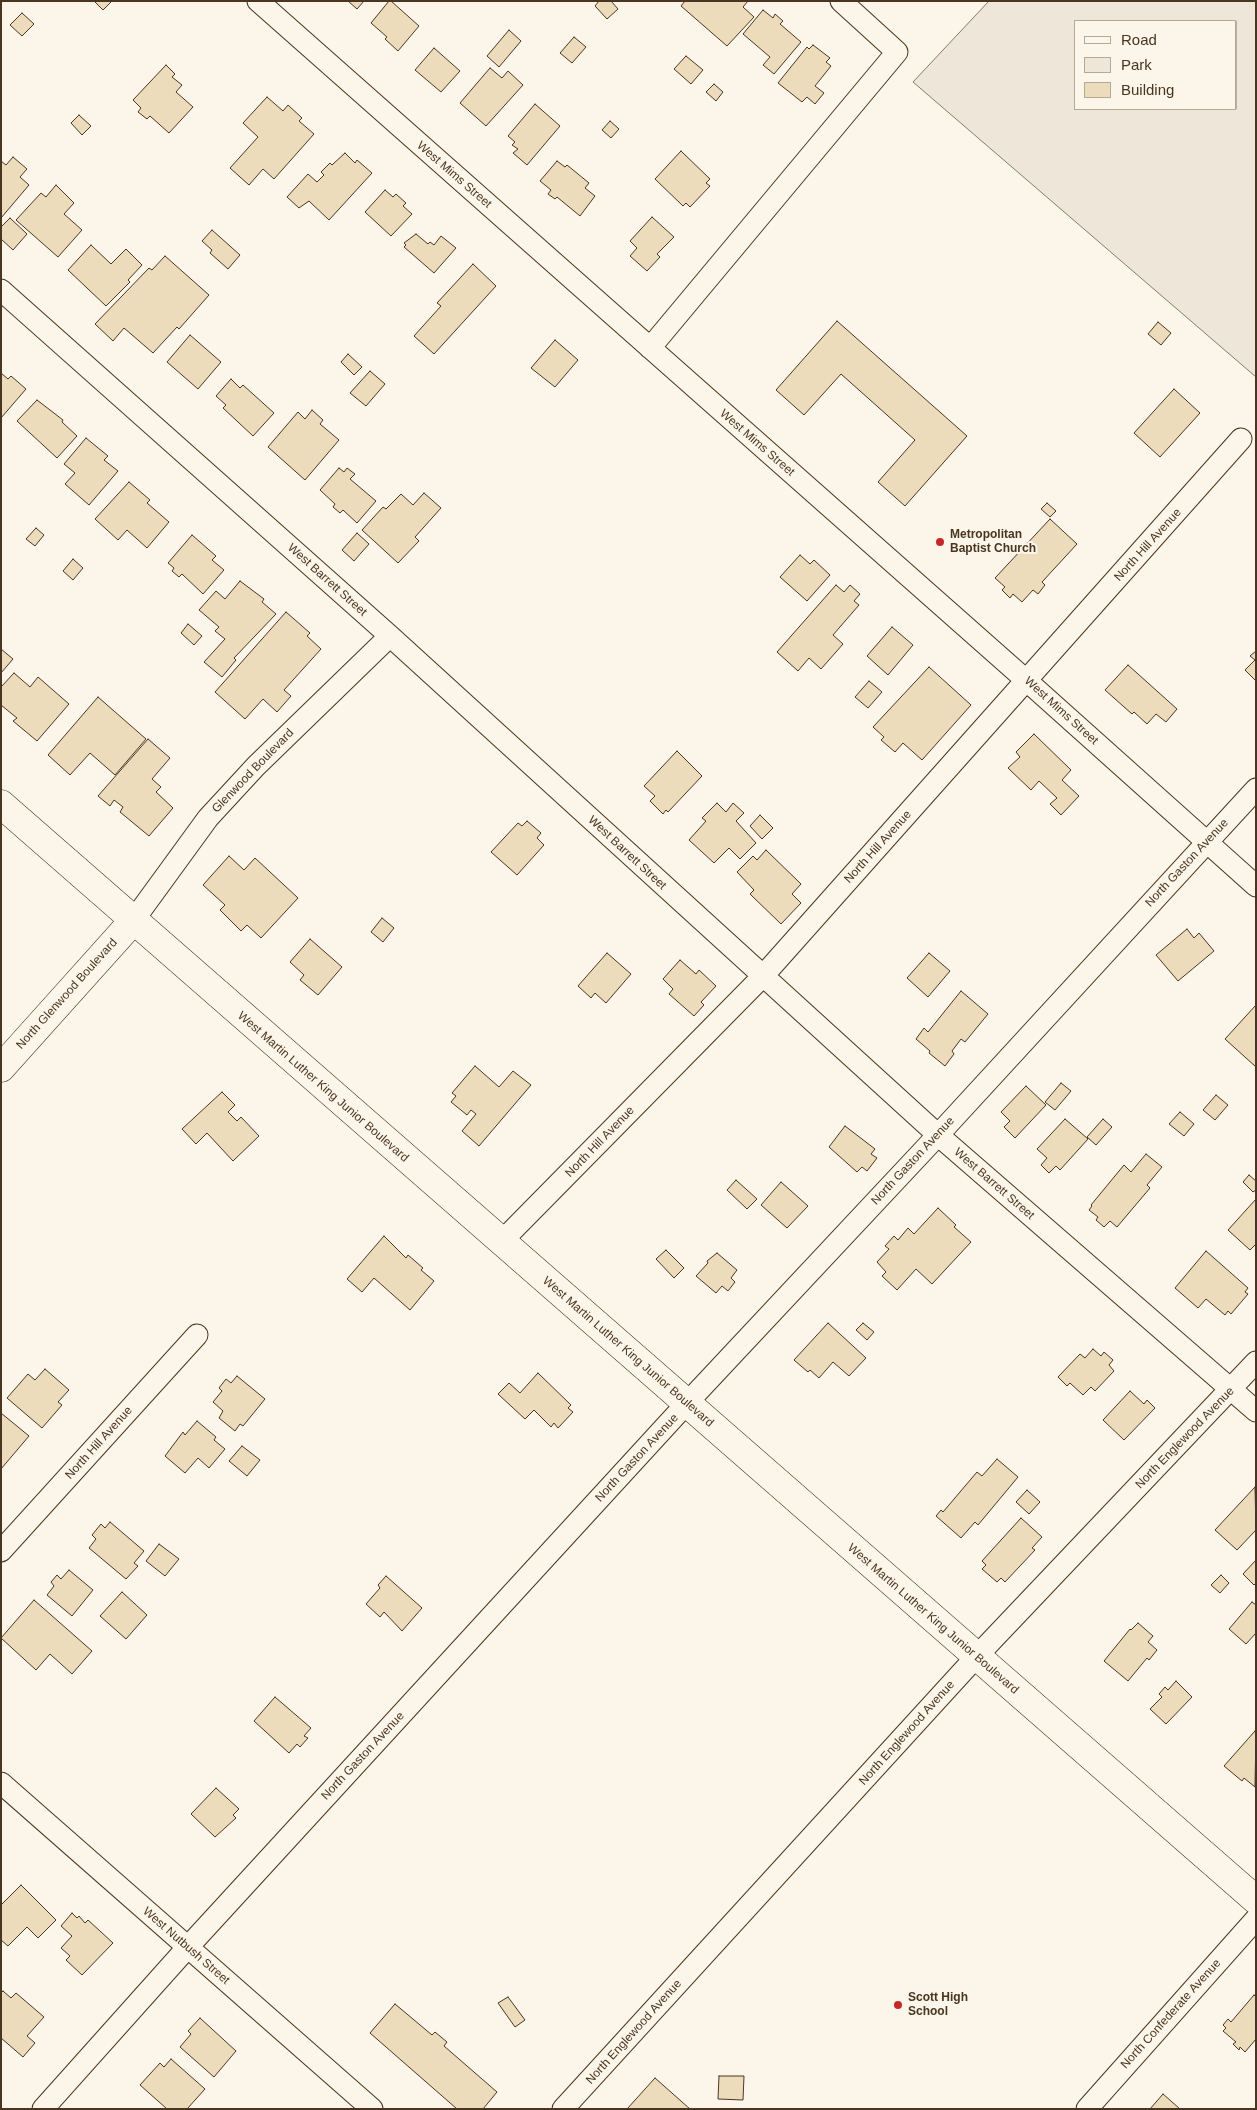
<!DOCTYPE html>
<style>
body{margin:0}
#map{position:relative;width:1257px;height:2110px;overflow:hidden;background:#fbf6e9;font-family:Helvetica,sans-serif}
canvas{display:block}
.frame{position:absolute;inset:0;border:2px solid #4a3520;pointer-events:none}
.legend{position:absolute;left:1074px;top:20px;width:162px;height:90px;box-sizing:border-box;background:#fbf6e9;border:1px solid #b4a999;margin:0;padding:6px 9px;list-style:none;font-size:15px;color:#4a3520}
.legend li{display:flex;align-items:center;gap:10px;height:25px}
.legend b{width:25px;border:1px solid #b4a999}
</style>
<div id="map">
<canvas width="1257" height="2110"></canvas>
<div class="frame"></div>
<ul class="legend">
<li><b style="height:6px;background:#fbf6e9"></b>Road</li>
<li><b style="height:14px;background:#ede6d9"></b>Park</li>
<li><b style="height:14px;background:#ecdcbc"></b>Building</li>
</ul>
</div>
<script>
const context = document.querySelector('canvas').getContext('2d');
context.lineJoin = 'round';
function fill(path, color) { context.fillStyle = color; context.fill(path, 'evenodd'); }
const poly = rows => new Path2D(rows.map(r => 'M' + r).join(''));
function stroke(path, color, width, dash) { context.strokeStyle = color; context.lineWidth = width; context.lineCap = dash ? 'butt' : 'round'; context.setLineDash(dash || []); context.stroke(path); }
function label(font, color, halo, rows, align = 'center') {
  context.font = font + ' Helvetica,sans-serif'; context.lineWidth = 4; context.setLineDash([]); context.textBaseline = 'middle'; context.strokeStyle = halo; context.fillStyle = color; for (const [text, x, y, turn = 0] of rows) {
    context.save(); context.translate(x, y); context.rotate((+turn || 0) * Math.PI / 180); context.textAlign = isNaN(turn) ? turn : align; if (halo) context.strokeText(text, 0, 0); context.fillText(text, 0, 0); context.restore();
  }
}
const green = poly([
 [989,1,1256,1,1256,377,913,82,989,1],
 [1076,21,1236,21,1236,109,1076,109,1076,21]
]);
const building = poly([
 [94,1,112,1,103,10,94,1],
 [348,1,364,1,357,9,348,1],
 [389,1,391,1,419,26,398,51,385,39,387,37,371,23,389,1],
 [599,1,611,1,618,9,607,19,595,6,599,1],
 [685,1,748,1,743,7,754,17,727,46,681,6,685,1],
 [763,10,773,18,775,14,783,21,780,24,801,42,774,74,763,65,770,57,743,34,763,10],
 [22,13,34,24,22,36,10,25,22,13],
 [509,30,521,41,499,67,487,56,509,30],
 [574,37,586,47,572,63,560,53,574,37],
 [813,45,830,58,826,62,831,66,815,86,824,93,815,104,807,97,802,102,778,83,807,47,809,49,813,45],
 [434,48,460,71,441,92,415,70,434,48],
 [686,56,703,70,691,84,674,69,686,56],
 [166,65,175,74,172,77,182,85,176,92,193,107,169,133,150,116,147,119,138,112,141,108,133,100,166,65],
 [490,68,502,78,508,71,523,85,486,126,460,103,490,68],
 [714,84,723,92,716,101,706,92,714,84],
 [267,97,283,111,288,105,302,118,299,121,314,134,274,179,263,169,249,185,230,168,258,137,243,123,267,97],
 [535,104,560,126,527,165,513,153,518,149,512,145,515,142,508,136,535,104],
 [79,115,91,126,82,135,71,123,79,115],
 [610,121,619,129,611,138,602,130,610,121],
 [681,151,710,179,706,183,710,186,690,207,686,203,683,206,655,179,681,151],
 [345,153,355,163,357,160,372,173,329,220,309,201,299,208,287,197,308,174,317,182,324,175,321,172,330,163,332,165,345,153],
 [13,157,27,169,20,177,29,185,1,218,1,161,6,165,13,157],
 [557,161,565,167,567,165,589,183,585,188,595,196,580,216,557,197,555,199,548,194,551,190,540,181,557,161],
 [56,185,74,203,64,214,82,230,58,257,16,220,41,193,46,197,56,185],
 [385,190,393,197,396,194,406,203,403,206,412,214,391,236,365,212,385,190],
 [652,217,674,237,657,254,660,257,647,271,630,256,637,248,630,241,652,217],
 [10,218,27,234,13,250,1,239,1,227,10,218],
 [212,230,240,255,228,269,210,253,212,250,202,241,212,230],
 [416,234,428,244,430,242,434,245,441,236,456,248,434,273,404,247,406,245,404,243,416,234],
 [91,245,111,264,126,249,142,265,128,280,130,282,106,306,68,270,91,245],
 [165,256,209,295,179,329,177,327,153,353,124,328,113,341,95,324,149,268,152,270,165,256],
 [473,264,496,286,434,354,414,336,441,306,437,303,473,264],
 [837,321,967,436,905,506,878,482,915,440,841,374,804,415,776,390,837,321],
 [1158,322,1171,333,1161,345,1148,334,1158,322],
 [190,335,221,362,198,389,167,362,190,335],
 [555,340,578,360,555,387,531,368,555,340],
 [348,354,362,367,354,375,341,362,348,354],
 [370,371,385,384,366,406,350,393,370,371],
 [1,373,8,379,11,376,26,389,1,418,1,373],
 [231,379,240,388,243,385,274,413,253,436,223,408,226,405,216,396,231,379],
 [1174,389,1200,413,1160,457,1134,433,1174,389],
 [37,400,63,420,62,422,77,436,57,458,17,421,37,400],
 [312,410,323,420,320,424,339,440,305,480,268,447,298,412,305,419,312,410],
 [86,438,108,456,104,460,118,471,89,505,65,484,75,473,64,464,86,438],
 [339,468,344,472,347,468,355,474,350,479,376,501,357,523,343,510,340,513,333,507,335,504,320,490,339,468],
 [129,482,150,500,147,503,169,522,147,548,127,530,118,540,95,519,129,482],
 [424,493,441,508,415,537,419,541,398,563,362,530,383,507,386,509,401,494,413,505,424,493],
 [1047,503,1056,511,1050,517,1041,509,1047,503],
 [1050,519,1077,544,1042,582,1045,585,1038,594,1033,590,1022,602,1013,594,1010,598,1002,590,1005,587,995,578,1050,519],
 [36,528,44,535,35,546,26,539,36,528],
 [357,533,369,544,354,561,342,550,357,533],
 [192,535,216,556,212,560,224,570,203,594,182,574,179,577,172,571,174,568,168,563,192,535],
 [800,555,810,564,814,560,830,575,807,601,780,577,800,555],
 [73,559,83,568,73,580,63,571,73,559],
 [240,581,264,599,262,602,276,614,234,658,236,660,222,677,204,662,225,639,215,631,219,627,199,610,216,591,225,599,240,581],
 [836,585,844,592,850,585,860,594,854,601,859,605,833,635,843,644,821,669,809,658,798,671,777,652,836,585],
 [286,612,310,633,307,636,321,649,284,690,291,696,277,712,263,699,245,719,215,692,286,612],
 [188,624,202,636,194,645,181,633,188,624],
 [892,627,913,645,888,675,867,656,892,627],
 [1,649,13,659,1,673,1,649],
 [1256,651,1256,681,1245,670,1255,660,1250,656,1256,651],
 [1128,665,1177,709,1166,722,1156,714,1147,724,1134,712,1132,714,1105,690,1128,665],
 [929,667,971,705,922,760,903,743,895,752,881,740,884,737,873,727,929,667],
 [14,673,30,687,38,677,69,704,37,741,13,721,17,718,1,705,1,687,14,673],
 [869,681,882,692,868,708,855,697,869,681],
 [98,697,146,739,115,775,90,753,70,775,48,755,98,697],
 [1034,734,1071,770,1062,780,1079,796,1061,815,1050,804,1057,798,1039,781,1031,790,1008,768,1020,757,1016,752,1034,734],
 [148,739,170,758,152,779,161,787,156,792,173,808,149,836,120,812,123,807,114,800,110,806,98,796,148,739],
 [677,751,702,776,668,812,666,810,663,814,650,801,655,796,644,786,677,751],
 [717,803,726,812,733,803,744,813,736,821,756,843,740,859,729,848,714,863,689,840,706,821,702,818,717,803],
 [760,815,773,828,762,839,750,826,760,815],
 [527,821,541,833,537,838,544,845,517,875,491,852,518,823,522,826,527,821],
 [766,850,801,884,792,894,801,903,781,924,750,894,754,890,737,872,753,856,757,860,766,850],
 [229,856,244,870,255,858,298,898,261,938,247,925,241,931,220,910,225,905,203,885,229,856],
 [382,918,394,928,383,942,371,932,382,918],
 [1187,929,1194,938,1199,933,1214,951,1178,981,1156,955,1187,929],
 [310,939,342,967,318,995,300,980,304,975,290,962,310,939],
 [607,953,631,974,606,1003,595,993,591,998,578,986,607,953],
 [929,953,950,971,928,997,907,978,929,953],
 [680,960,696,974,699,970,716,986,701,1002,704,1005,694,1016,669,994,673,989,663,979,680,960],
 [961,991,988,1014,965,1042,961,1039,952,1051,954,1054,945,1066,929,1053,930,1051,916,1039,924,1028,928,1032,961,991],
 [1256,1005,1256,1067,1225,1039,1256,1005],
 [475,1066,499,1087,513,1071,531,1085,479,1146,462,1131,476,1114,471,1110,467,1115,451,1102,456,1096,452,1093,475,1066],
 [1061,1083,1071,1091,1055,1110,1045,1102,1061,1083],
 [1026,1086,1046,1105,1015,1138,1004,1127,1010,1121,1001,1112,1026,1086],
 [222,1092,235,1105,228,1112,237,1121,241,1117,259,1136,233,1161,207,1133,196,1144,182,1129,222,1092],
 [1216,1095,1228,1105,1215,1120,1203,1110,1216,1095],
 [1180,1112,1194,1124,1184,1136,1169,1124,1180,1112],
 [1065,1119,1088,1139,1060,1170,1056,1166,1049,1173,1041,1165,1047,1158,1037,1149,1065,1119],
 [1103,1119,1112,1127,1096,1145,1087,1137,1103,1119],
 [845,1126,875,1149,871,1154,877,1158,867,1171,862,1167,857,1172,829,1147,845,1126],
 [1146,1154,1162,1167,1147,1185,1150,1188,1117,1227,1110,1221,1104,1227,1096,1220,1098,1217,1089,1210,1092,1206,1091,1205,1124,1165,1131,1172,1146,1154],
 [1249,1175,1256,1181,1256,1190,1253,1192,1243,1182,1249,1175],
 [736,1180,757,1199,747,1209,727,1190,736,1180],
 [781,1182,808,1206,787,1228,761,1205,781,1182],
 [1256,1199,1256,1244,1250,1250,1228,1230,1256,1199],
 [938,1208,956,1225,954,1227,971,1242,932,1284,916,1269,897,1290,882,1276,886,1272,877,1262,889,1249,885,1246,894,1236,898,1240,908,1228,914,1234,938,1208],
 [384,1236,406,1258,408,1255,423,1268,421,1270,434,1281,410,1310,374,1278,362,1292,347,1279,384,1236],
 [666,1250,684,1268,674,1278,656,1259,666,1250],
 [1206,1251,1248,1288,1245,1292,1248,1294,1231,1314,1228,1311,1225,1315,1206,1299,1198,1308,1175,1288,1206,1251],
 [717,1253,737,1270,731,1278,735,1282,728,1291,722,1286,716,1293,696,1276,708,1263,707,1261,717,1253],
 [828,1323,866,1358,849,1376,833,1362,819,1378,810,1370,808,1372,794,1360,828,1323],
 [863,1323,874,1332,867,1340,856,1330,863,1323],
 [1093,1349,1101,1356,1104,1352,1113,1360,1109,1365,1114,1371,1095,1391,1091,1387,1083,1395,1070,1383,1067,1386,1058,1377,1080,1354,1085,1358,1093,1349],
 [45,1369,69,1390,58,1402,62,1405,42,1428,7,1398,28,1374,35,1380,45,1369],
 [538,1373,571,1405,568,1408,573,1412,558,1428,554,1423,551,1427,534,1410,525,1419,498,1394,509,1383,520,1393,538,1373],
 [237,1376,265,1399,243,1426,240,1424,235,1431,219,1418,223,1411,213,1402,222,1391,219,1388,226,1379,231,1383,237,1376],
 [1130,1391,1144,1404,1147,1400,1155,1408,1124,1440,1103,1420,1130,1391],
 [1,1413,29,1436,1,1469,1,1413],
 [197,1421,216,1437,214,1440,225,1449,209,1468,198,1458,185,1473,165,1456,183,1432,185,1435,197,1421],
 [242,1446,260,1460,247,1476,229,1461,242,1446],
 [997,1459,1018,1477,978,1525,975,1522,961,1538,936,1516,941,1510,943,1512,977,1472,982,1476,997,1459],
 [1255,1487,1256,1530,1237,1550,1215,1530,1255,1487],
 [1027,1490,1040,1502,1029,1514,1016,1502,1027,1490],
 [1021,1518,1042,1537,1032,1548,1035,1550,1005,1582,1001,1578,997,1582,982,1569,986,1565,982,1561,1021,1518],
 [110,1522,144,1551,134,1563,138,1566,126,1579,89,1548,96,1539,92,1535,101,1524,105,1528,110,1522],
 [159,1544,179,1559,165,1576,146,1561,159,1544],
 [1256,1560,1256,1583,1254,1585,1243,1574,1256,1560],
 [69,1570,93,1590,72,1616,47,1595,54,1586,51,1582,57,1575,61,1579,69,1570],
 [1221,1575,1229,1583,1220,1593,1211,1585,1221,1575],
 [386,1576,422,1608,402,1631,384,1612,380,1617,366,1604,380,1588,378,1585,386,1576],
 [122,1592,147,1615,126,1639,100,1616,122,1592],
 [34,1600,92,1651,72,1674,50,1654,36,1670,1,1638,34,1600],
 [1252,1602,1256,1605,1256,1633,1246,1644,1229,1629,1252,1602],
 [1138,1623,1153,1636,1148,1642,1157,1650,1149,1660,1147,1658,1128,1681,1104,1661,1130,1629,1131,1630,1138,1623],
 [1176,1681,1192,1697,1166,1724,1150,1709,1162,1697,1159,1694,1165,1687,1168,1690,1176,1681],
 [275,1697,311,1728,304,1736,308,1738,300,1747,297,1744,289,1753,254,1721,275,1697],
 [1255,1731,1256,1731,1255,1787,1244,1778,1242,1781,1224,1766,1255,1731],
 [216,1788,239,1809,233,1815,236,1818,215,1837,191,1814,216,1788],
 [21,1885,56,1920,38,1938,27,1927,8,1946,1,1940,1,1905,21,1885],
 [72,1913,77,1918,79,1916,85,1923,88,1920,113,1943,82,1975,66,1960,70,1956,61,1948,72,1936,61,1926,72,1913],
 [3,1991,11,1998,16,1993,44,2017,27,2036,35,2043,23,2057,1,2038,1,1993,3,1991],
 [1254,1995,1256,1997,1256,2039,1245,2052,1240,2047,1239,2050,1233,2044,1236,2042,1223,2031,1226,2028,1223,2025,1228,2019,1231,2022,1254,1995],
 [508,1997,525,2020,515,2027,498,2003,508,1997],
 [395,2004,432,2035,435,2032,447,2042,444,2046,497,2092,483,2109,457,2109,370,2033,395,2004],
 [200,2018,236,2051,214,2077,180,2047,191,2034,188,2031,200,2018],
 [171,2059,205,2089,187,2109,167,2109,140,2085,160,2063,164,2067,171,2059],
 [719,2076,744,2076,743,2100,718,2099,719,2076],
 [655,2078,690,2109,627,2109,655,2078],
 [1163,2094,1180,2109,1150,2109,1163,2094]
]);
const street = poly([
 [258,1,1027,681,1256,886],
 [1,290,390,636,938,1135,1256,1411],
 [650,348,897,52,841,1],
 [133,921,208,818,256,766,390,636],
 [501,1242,762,977,1241,439],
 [1,1551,197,1335],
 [1,1783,372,2109],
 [43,2109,187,1948,687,1403,938,1135,1256,789],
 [563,2109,976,1657,1256,1362],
 [1087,2109,1256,1919]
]);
const secondary = poly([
 [1,804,1256,1900],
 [1,1068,133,921]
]);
const markers = [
 [940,542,5,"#c62828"],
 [898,2005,5,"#c62828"]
];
const streetNames = [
 ["West Mims Street",454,175,41],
 ["West Mims Street",757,443,41],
 ["North Hill Avenue",1148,545,-48],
 ["West Barrett Street",327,580,42],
 ["West Mims Street",1061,711,42],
 ["Glenwood Boulevard",253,771,-46],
 ["North Hill Avenue",878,847,-48],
 ["West Barrett Street",627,853,43],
 ["North Gaston Avenue",1187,863,-47],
 ["North Glenwood Boulevard",67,994,-48],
 ["West Martin Luther King Junior Boulevard",323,1087,41],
 ["North Hill Avenue",600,1142,-46],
 ["North Gaston Avenue",913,1161,-47],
 ["West Barrett Street",994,1184,41],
 ["West Martin Luther King Junior Boulevard",628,1352,41],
 ["North Englewood Avenue",1185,1438,-46],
 ["North Hill Avenue",99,1443,-48],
 ["North Gaston Avenue",637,1458,-47],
 ["West Martin Luther King Junior Boulevard",933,1619,41],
 ["North Englewood Avenue",907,1733,-48],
 ["North Gaston Avenue",363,1756,-47],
 ["West Nutbush Street",186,1946,41],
 ["North Confederate Avenue",1171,2014,-48],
 ["North Englewood Avenue",634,2032,-48]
];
const poiNames = [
 ["Metropolitan",950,535],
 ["Baptist Church",950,549],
 ["Scott High",908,1998],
 ["School",908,2012]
];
fill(green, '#ede6d9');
stroke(green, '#887966', 1);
fill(building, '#ecdcbc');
stroke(building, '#4a3520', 1);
stroke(street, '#4a3520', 23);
stroke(secondary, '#4a3520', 29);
stroke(street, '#fbf6e9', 21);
stroke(secondary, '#fbf6e9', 28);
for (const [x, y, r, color] of markers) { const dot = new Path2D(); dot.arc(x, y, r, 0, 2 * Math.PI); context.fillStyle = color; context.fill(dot); stroke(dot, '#fbf6e9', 2); }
label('12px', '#4a3520', '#fbf6e9', streetNames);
label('bold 12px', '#4a3520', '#fbf6e9', poiNames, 'left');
</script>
